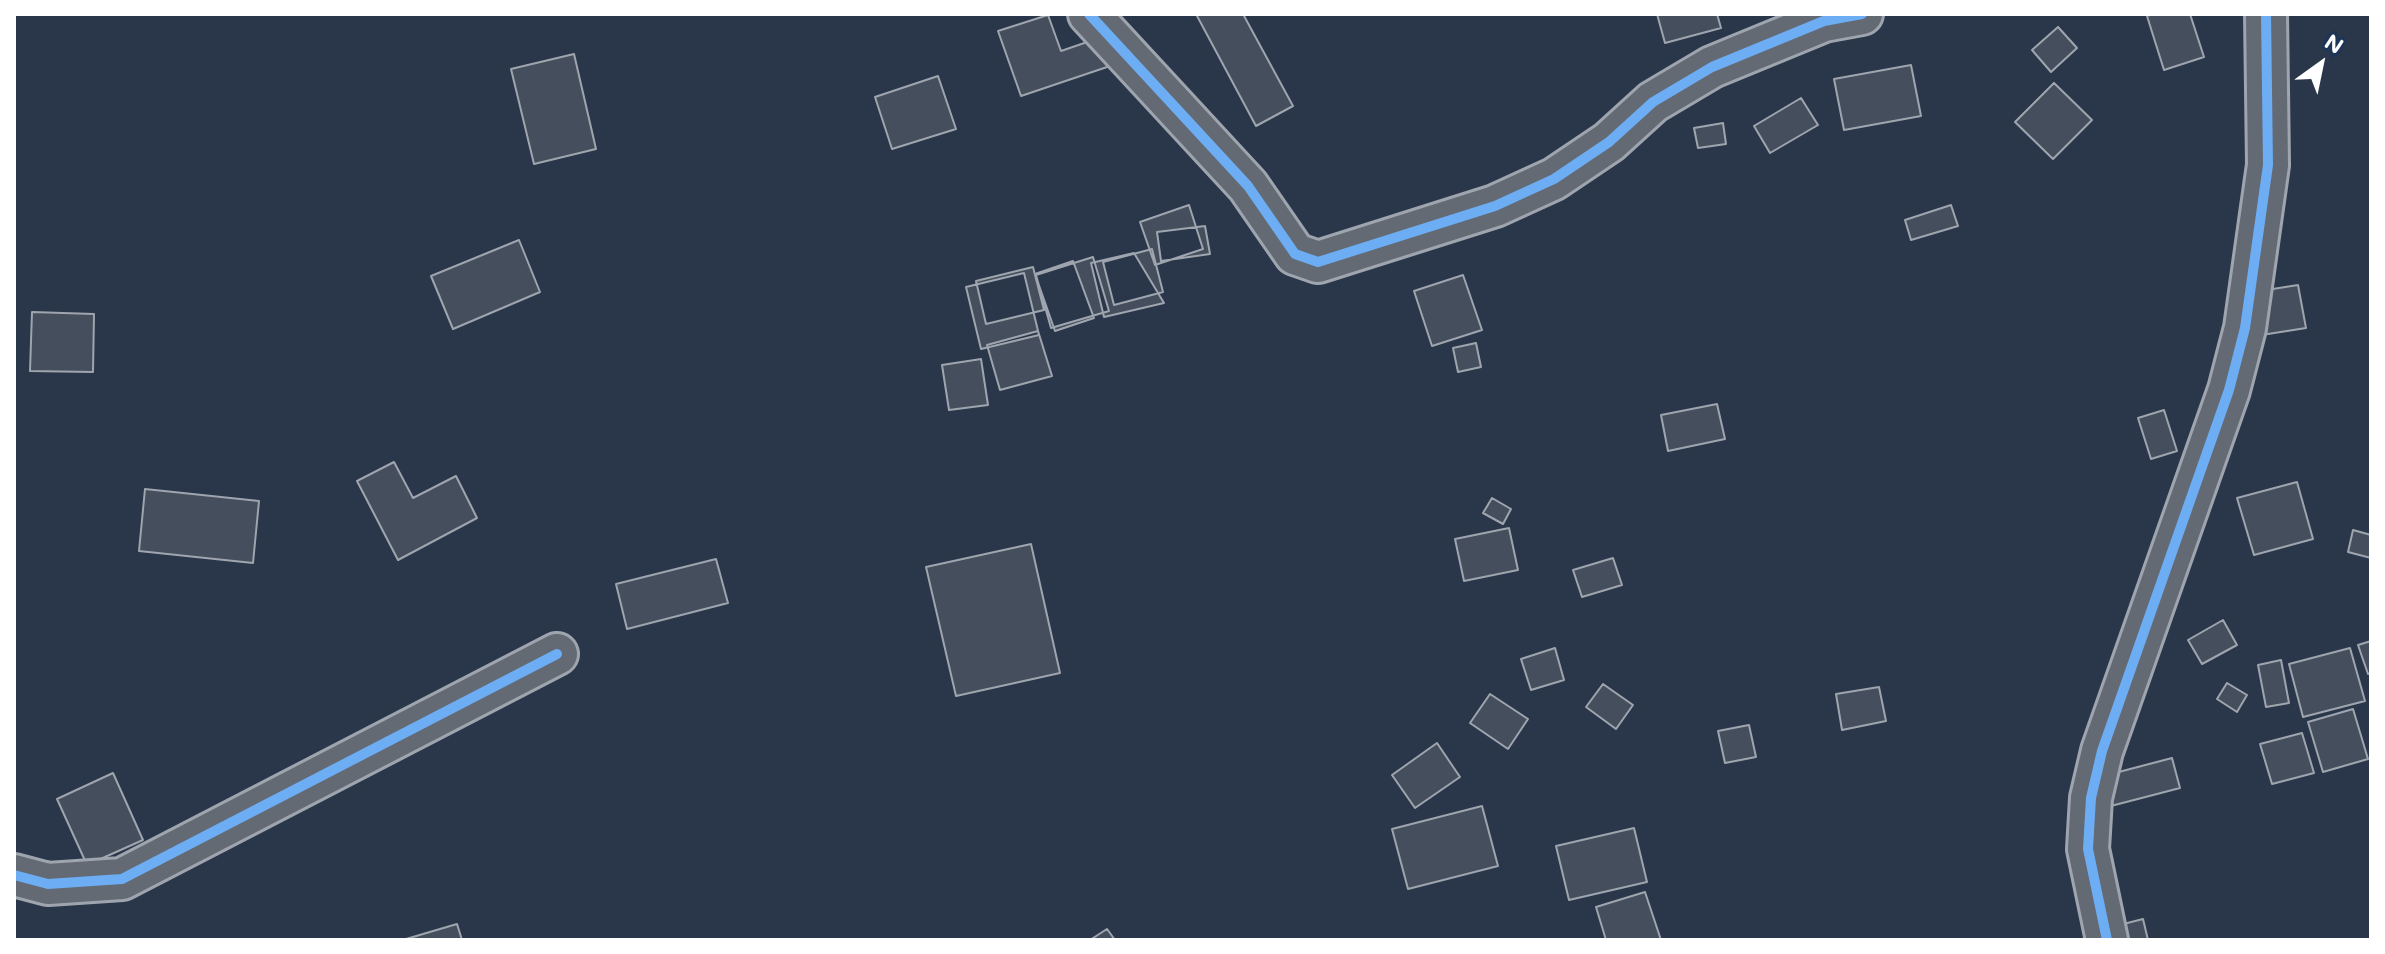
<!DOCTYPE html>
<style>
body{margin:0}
#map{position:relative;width:2385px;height:954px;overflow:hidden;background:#2a374a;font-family:Mali,sans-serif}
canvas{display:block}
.frame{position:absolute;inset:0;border:16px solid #fff;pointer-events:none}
.north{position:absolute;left:2281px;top:24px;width:80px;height:80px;-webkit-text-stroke:6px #1d3557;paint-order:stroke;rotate:33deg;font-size:22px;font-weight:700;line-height:32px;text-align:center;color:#fff}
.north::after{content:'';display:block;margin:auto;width:28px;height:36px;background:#fff;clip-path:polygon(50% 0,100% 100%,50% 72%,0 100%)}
</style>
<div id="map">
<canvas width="2385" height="954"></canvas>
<div class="frame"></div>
<div class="north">N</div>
</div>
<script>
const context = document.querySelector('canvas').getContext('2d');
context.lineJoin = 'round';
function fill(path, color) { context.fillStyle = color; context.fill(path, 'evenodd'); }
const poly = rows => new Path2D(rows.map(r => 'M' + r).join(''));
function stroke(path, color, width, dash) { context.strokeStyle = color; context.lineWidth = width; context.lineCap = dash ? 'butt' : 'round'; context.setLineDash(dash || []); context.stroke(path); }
const building = poly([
 [1196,14,1243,14,1293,106,1256,126,1196,14],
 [1657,14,1717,14,1721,28,1665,43,1657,14],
 [2153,14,2190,14,2204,57,2164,70,2147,16,2153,14],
 [1048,15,1061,51,1096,39,1116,64,1021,96,998,31,1048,15],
 [2058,27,2077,48,2051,72,2032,50,2058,27],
 [574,54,596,149,534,164,511,69,574,54],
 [1911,65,1921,116,1844,130,1834,79,1911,65],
 [938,76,956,129,892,149,875,97,938,76],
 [2054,83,2092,120,2053,159,2015,122,2054,83],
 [1801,98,1818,125,1770,153,1754,126,1801,98],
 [1723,123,1726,144,1698,148,1694,128,1723,123],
 [1189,205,1203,249,1155,265,1140,222,1189,205],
 [1951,205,1958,226,1911,240,1905,220,1951,205],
 [1205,226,1210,254,1161,261,1157,232,1205,226],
 [519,240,540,292,453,329,431,276,519,240],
 [1152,249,1163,292,1114,305,1103,262,1152,249],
 [1134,253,1164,303,1104,317,1091,263,1134,253],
 [1093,257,1109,311,1051,328,1036,275,1093,257],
 [1073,261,1094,318,1055,331,1035,274,1073,261],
 [1033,267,1044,310,986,324,976,281,1033,267],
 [1024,273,1039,335,981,349,966,287,1024,273],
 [1463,275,1482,330,1432,346,1414,291,1463,275],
 [2298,285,2306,328,2249,337,2241,294,2298,285],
 [32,312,94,314,93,372,30,371,32,312],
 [1038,331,1052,376,1000,390,987,345,1038,331],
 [1476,343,1481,367,1458,372,1453,348,1476,343],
 [981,359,988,405,949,410,942,365,981,359],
 [1717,404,1725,439,1668,451,1661,415,1717,404],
 [2164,410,2177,451,2151,459,2138,418,2164,410],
 [394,462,413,498,456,476,477,518,398,560,357,481,394,462],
 [2297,482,2313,539,2254,555,2237,498,2297,482],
 [145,489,259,501,253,563,139,551,145,489],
 [1492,498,1511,509,1503,524,1483,513,1492,498],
 [1509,528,1518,570,1464,581,1455,539,1509,528],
 [2353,530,2371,535,2371,558,2348,552,2353,530],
 [1031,544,1060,673,956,696,926,567,1031,544],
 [1613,558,1622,585,1582,597,1573,570,1613,558],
 [716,559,728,603,627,629,616,584,716,559],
 [2223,620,2237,645,2202,664,2188,640,2223,620],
 [2371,641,2371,673,2368,674,2358,645,2371,641],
 [1555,648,1564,680,1531,690,1521,659,1555,648],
 [2350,648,2365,701,2303,717,2289,664,2350,648],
 [2281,660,2289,703,2266,707,2258,665,2281,660],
 [2227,683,2247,695,2237,712,2217,699,2227,683],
 [1603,684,1633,705,1616,729,1586,707,1603,684],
 [1879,687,1886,721,1842,730,1836,694,1879,687],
 [1490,694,1528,719,1508,749,1470,723,1490,694],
 [2353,709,2368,759,2323,772,2308,722,2353,709],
 [1749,725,1756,757,1725,763,1718,731,1749,725],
 [2302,733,2314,773,2272,784,2260,744,2302,733],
 [1437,743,1460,777,1415,808,1392,775,1437,743],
 [2172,758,2180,788,2084,813,2077,783,2172,758],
 [113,773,143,840,87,865,57,799,113,773],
 [1482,806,1498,866,1408,889,1392,829,1482,806],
 [1634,828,1647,882,1569,900,1556,846,1634,828],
 [1645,892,1661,940,1606,940,1596,907,1645,892],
 [2143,919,2148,940,2094,940,2092,932,2143,919],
 [457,924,462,940,406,940,406,939,457,924],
 [1107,929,1115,940,1090,940,1107,929]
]);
const minor = poly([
 [1089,14,1248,186,1295,254,1318,262,1495,206,1554,179,1609,142,1653,102,1712,67,1824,21,1862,14],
 [14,875,48,884,122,879,557,654],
 [2107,940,2088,849,2091,798,2102,751,2229,390,2245,328,2268,165,2266,14]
]);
const cycleway = poly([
 [1089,14,1248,186,1295,254,1318,262,1495,206,1554,179,1609,142,1653,102,1712,67,1824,21,1862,14],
 [14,875,48,884,122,879,557,654],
 [2107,940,2088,849,2091,798,2102,751,2229,390,2245,328,2268,165,2266,14]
]);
fill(building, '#444e5c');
stroke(building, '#9fa5ae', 2);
stroke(minor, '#9fa5ae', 46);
stroke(minor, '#636a74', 40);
stroke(cycleway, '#6dadf4', 10);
</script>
